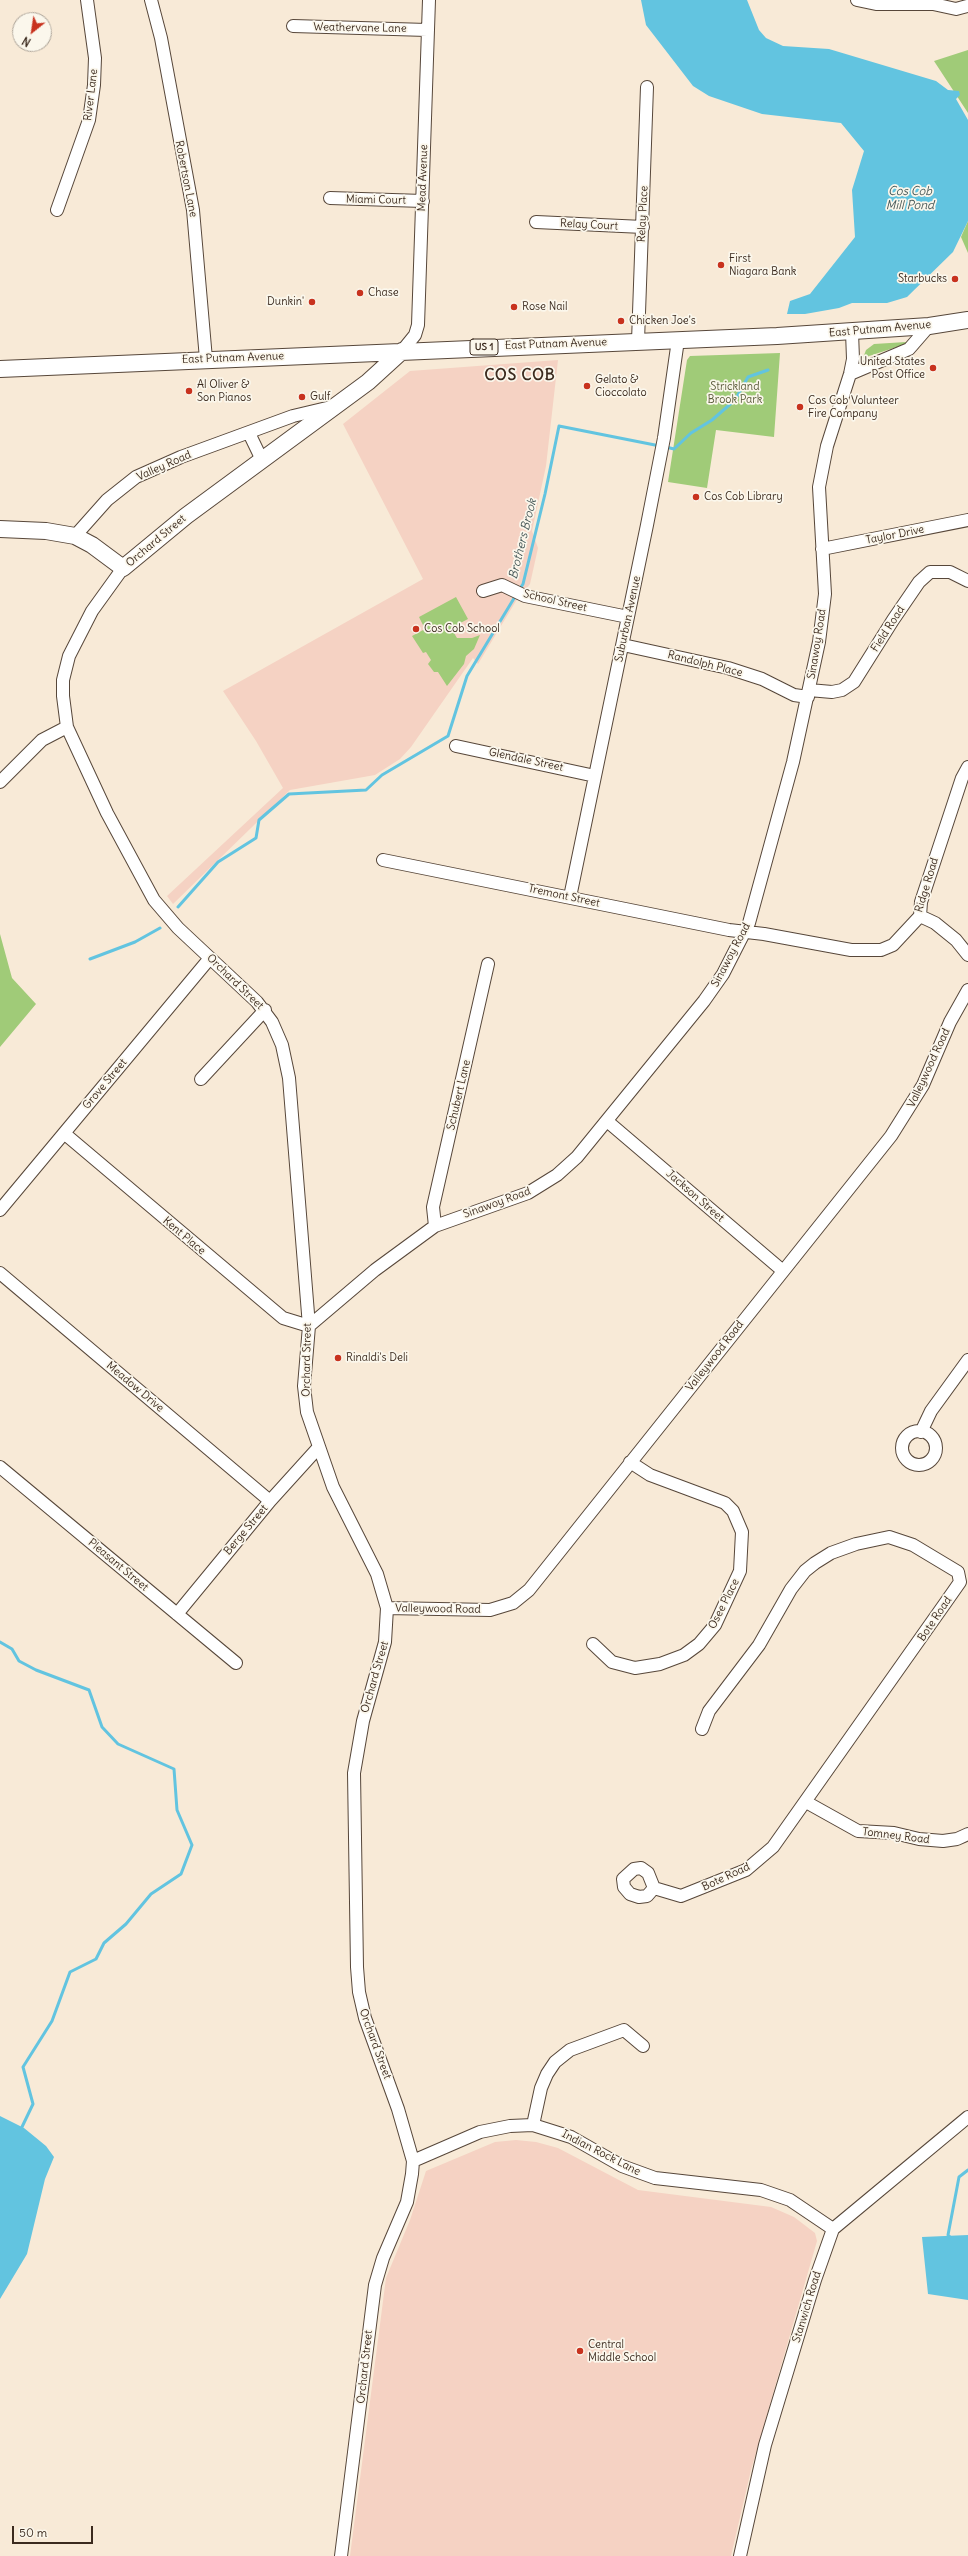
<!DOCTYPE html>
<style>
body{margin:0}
#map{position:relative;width:968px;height:2556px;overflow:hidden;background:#f8ead7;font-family:Delius,sans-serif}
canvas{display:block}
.north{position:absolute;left:12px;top:12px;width:40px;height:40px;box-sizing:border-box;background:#fbf7ec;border:1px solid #aea59a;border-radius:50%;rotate:210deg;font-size:11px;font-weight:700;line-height:16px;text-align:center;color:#3b2a1e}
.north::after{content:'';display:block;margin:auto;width:14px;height:18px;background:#c8321e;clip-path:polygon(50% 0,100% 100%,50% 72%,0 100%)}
.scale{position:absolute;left:12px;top:2526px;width:81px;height:18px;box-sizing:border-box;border:2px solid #3b2a1e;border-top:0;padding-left:5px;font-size:12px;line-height:14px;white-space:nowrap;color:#3b2a1e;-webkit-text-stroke:3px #fbf7ec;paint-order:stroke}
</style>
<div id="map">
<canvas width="968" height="2556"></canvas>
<div class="north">N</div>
<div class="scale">50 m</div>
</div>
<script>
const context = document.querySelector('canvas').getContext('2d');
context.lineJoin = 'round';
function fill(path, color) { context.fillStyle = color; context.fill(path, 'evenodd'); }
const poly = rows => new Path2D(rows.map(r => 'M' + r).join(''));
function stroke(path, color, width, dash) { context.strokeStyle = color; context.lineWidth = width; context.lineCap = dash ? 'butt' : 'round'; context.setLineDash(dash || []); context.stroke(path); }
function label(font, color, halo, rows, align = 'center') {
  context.font = font + ' Delius,sans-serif'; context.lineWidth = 3.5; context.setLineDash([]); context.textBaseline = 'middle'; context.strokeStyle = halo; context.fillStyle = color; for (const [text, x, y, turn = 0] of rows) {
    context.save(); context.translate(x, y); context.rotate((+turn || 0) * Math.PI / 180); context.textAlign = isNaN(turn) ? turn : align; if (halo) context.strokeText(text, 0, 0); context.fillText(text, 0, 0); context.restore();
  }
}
const built = poly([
 [558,360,546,466,532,531,538,548,530,584,516,601,478,664,473,658,411,747,400,759,375,775,290,790,173,904,167,896,283,788,256,741,223,691,423,579,343,424,410,371],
 [516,2140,536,2142,558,2148,638,2190,771,2207,794,2217,815,2233,817,2241,751,2470,731,2556,350,2556,386,2278,410,2220,426,2171,495,2142]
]);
const green = poly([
 [968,50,968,113,934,61],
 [968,221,968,253,961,237],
 [906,342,906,344,863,358,866,350,874,344],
 [780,353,774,437,716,430,707,488,668,482,687,360,690,356],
 [456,597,468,619,451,628,457,638,472,638,480,635,474,649,466,656,464,664,447,686,438,672,434,672,428,664,431,660,426,652,423,653,412,636,425,629,419,617],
 [0,934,12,978,36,1004,0,1047]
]);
const water = poly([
 [641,0,747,0,759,30,766,38,783,46,829,49,936,81,948,90,959,91,960,95,956,99,968,120,968,221,953,252,907,297,887,303,852,303,839,308,805,314,787,314,790,301,810,294,855,237,852,190,864,151,841,123,762,114,709,96,693,86,646,25],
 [0,2116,24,2128,46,2146,54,2157,45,2179,27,2254,0,2299],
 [968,2235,968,2300,928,2294,922,2237]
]);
const stream = poly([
 [666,447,674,449,691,433,712,420,735,400,748,377,768,370],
 [519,590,523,584,545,494,559,426,660,446],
 [178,907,218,862,256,838,259,820,289,794,366,790,382,775,448,736,467,676,516,595],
 [90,959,135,942,160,928],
 [0,1642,12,1649,19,1661,36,1670,89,1690,102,1727,118,1744,174,1769,177,1810,192,1845,181,1874,151,1894,126,1924,104,1943,96,1959,70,1972,52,2021,23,2067,33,2104,21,2129],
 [950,2237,948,2235,959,2177,968,2170]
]);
const minor = poly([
 [151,0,161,38,193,210,206,359],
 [857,0,876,4,933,4,956,9,967,6],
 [293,26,427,30],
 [330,198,423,201],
 [57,210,89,120,94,85,95,58,87,0],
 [536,222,643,227],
 [638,341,647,87],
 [402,351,415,335,418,325,429,0],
 [850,374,909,349,929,326],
 [249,433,262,460],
 [75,536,107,500,136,477,181,457,293,416,331,407],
 [822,549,968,520],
 [123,568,92,611,69,656,63,680,63,696,67,727,107,813,154,900,178,928,257,1002,272,1022,282,1045,289,1078,309,1326,304,1386,307,1412,333,1487,377,1574,387,1608,385,1642,363,1721,354,1773,357,1967,359,1992,365,2018,398,2109,413,2161,412,2174,407,2202,383,2258,375,2285,341,2556],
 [483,591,502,585,525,596,628,617],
 [623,645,728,668,762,679,794,695,808,697],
 [809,690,832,692,842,690,854,682,893,620,919,582,930,572,950,572,968,581],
 [456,746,595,776],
 [0,782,42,740,67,727],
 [383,860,729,930,764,934,851,950,881,950,893,945,920,916,921,902,962,778,968,767],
 [570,897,647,525,664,438,678,340],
 [920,916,935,923,956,940,968,955],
 [201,1079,265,1010],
 [607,1121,783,1271],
 [65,1134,283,1318,309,1326,375,1270,435,1226,528,1193,557,1175,577,1157,704,1001,723,974,749,923,793,762,819,642,825,594,819,487,827,446,850,374,853,359,852,332],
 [0,1210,210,958],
 [435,1226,433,1207,488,964],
 [0,1273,270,1501],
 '902 1448a17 17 0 1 1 34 0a17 17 0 1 1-34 0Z',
 [921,1432,931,1411,968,1360],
 [0,1467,236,1663],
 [387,1608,490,1610,513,1603,529,1590,891,1136,923,1085,950,1022,968,990],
 [177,1614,270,1501,318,1448],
 [593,1644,612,1662,635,1668,660,1664,684,1655,699,1644,715,1625,740,1571,742,1532,733,1511,725,1503,650,1475,630,1462],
 [806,1802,858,1831,894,1833,919,1839,943,1841,957,1839,968,1834],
 [654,1888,648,1873,641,1868,634,1869,623,1879,624,1887,630,1894,639,1897,647,1896,654,1888,681,1896,746,1870,773,1847,946,1602,960,1582,958,1572,913,1545,889,1537,856,1544,831,1553,815,1563,805,1571,791,1589,759,1645,709,1711,702,1729],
 [533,2125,541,2088,547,2074,555,2062,570,2050,624,2030,643,2046],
 [413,2161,480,2132,510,2126,533,2125,571,2137,622,2166,655,2178,761,2190,790,2200,833,2229],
 [740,2556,765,2445,815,2280,833,2229,968,2117]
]);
const major = poly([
 [0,369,777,336,929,326,968,320],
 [0,529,46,531,75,536,92,545,123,568,186,516,368,382,402,351]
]);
const markers = [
 [721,265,4,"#c8321e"],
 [955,279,4,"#c8321e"],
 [360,293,4,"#c8321e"],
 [312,302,4,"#c8321e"],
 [514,307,4,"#c8321e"],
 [621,321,4,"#c8321e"],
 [933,368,4,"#c8321e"],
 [587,386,4,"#c8321e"],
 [189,391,4,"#c8321e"],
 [302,397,4,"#c8321e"],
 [800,407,4,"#c8321e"],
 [696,497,4,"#c8321e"],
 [416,629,4,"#c8321e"],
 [338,1358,4,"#c8321e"],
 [580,2351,4,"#c8321e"]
];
const shields = [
 [484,347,28]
];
const shieldNames = [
 ["US 1",484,347]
];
const streetNames = [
 ["Weathervane Lane",360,28,1],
 ["River Lane",91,95,-83],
 ["Mead Avenue",423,178,-88],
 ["Robertson Lane",186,179,79],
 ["Miami Court",376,200,1],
 ["Relay Place",643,214,-87],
 ["Relay Court",589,225,3],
 ["East Putnam Avenue",880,329,-5],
 ["East Putnam Avenue",556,344,-2],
 ["East Putnam Avenue",233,358,-2],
 ["Valley Road",164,466,-24],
 ["Taylor Drive",895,535,-11],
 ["Orchard Street",156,541,-40],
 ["School Street",555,601,13],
 ["Suburban Avenue",628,619,-78],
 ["Field Road",888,629,-57],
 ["Sinawoy Road",817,644,-81],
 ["Randolph Place",705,664,14],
 ["Glendale Street",526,760,12],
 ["Ridge Road",927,885,-73],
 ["Tremont Street",564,896,12],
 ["Sinawoy Road",731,955,-62],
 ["Orchard Street",235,982,44],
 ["Valleywood Road",929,1068,-65],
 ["Grove Street",105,1084,-50],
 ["Schubert Lane",459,1095,-77],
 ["Jackson Street",695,1196,41],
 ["Sinawoy Road",497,1203,-20],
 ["Kent Place",184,1236,40],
 ["Valleywood Road",715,1356,-52],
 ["Orchard Street",307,1360,-89],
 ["Meadow Drive",135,1387,40],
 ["Berge Street",246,1530,-50],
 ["Pleasant Street",118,1565,40],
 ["Osee Place",724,1604,-63],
 ["Valleywood Road",438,1609,1],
 ["Bote Road",935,1619,-56],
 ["Orchard Street",375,1677,-74],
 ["Tomney Road",896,1836,7],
 ["Bote Road",726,1877,-25],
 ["Orchard Street",375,2044,70],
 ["Indian Rock Lane",601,2153,27],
 ["Stanwich Road",807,2307,-73],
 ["Orchard Street",365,2367,-84]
];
const poiNames = [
 ["First",729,259],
 ["Niagara Bank",729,272],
 ["Starbucks",947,279,"right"],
 ["Chase",368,293],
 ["Dunkin'",304,302,"right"],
 ["Rose Nail",522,307],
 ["Chicken Joe's",629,321],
 ["United States",925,362,"right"],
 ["Post Office",925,375,"right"],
 ["Gelato &",595,380],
 ["Cioccolato",595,393],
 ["Al Oliver &",197,385],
 ["Son Pianos",197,398],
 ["Gulf",310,397],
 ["Cos Cob Volunteer",808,401],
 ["Fire Company",808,414],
 ["Cos Cob Library",704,497],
 ["Cos Cob School",424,629],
 ["Rinaldi's Deli",346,1358],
 ["Central",588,2345],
 ["Middle School",588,2358]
];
const parkNames = [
 ["Strickland",735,387],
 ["Brook Park",735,400]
];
const waterNames = [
 ["Cos Cob",910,192],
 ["Mill Pond",910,206],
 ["Brothers Brook",523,539,-76]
];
const districtNames = [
 ["COS COB",520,376]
];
fill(built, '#f5d2c3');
fill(green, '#a0cb78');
fill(water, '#62c4e0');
stroke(stream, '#62c4e0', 3);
stroke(minor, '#57473a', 14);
stroke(major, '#57473a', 18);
stroke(minor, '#fff', 12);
stroke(major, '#fff', 16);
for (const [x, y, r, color] of markers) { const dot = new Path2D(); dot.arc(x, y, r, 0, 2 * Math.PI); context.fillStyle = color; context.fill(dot); stroke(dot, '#fbf7ec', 1.5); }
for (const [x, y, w] of shields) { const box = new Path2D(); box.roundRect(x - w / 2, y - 8, w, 16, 3); context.fillStyle = '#fbf7ec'; context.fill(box); stroke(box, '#3b2a1e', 1); }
label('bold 10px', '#3b2a1e', null, shieldNames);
label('11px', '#3b2a1e', '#fbf7ec', streetNames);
label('11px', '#3b2a1e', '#fbf7ec', poiNames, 'left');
label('11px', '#595a39', '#fbf7ec', parkNames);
label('italic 12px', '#475858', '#fbf7ec', waterNames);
context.letterSpacing = '1px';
label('bold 15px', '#3b2a1e', '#fbf7ec', districtNames);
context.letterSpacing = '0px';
</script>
